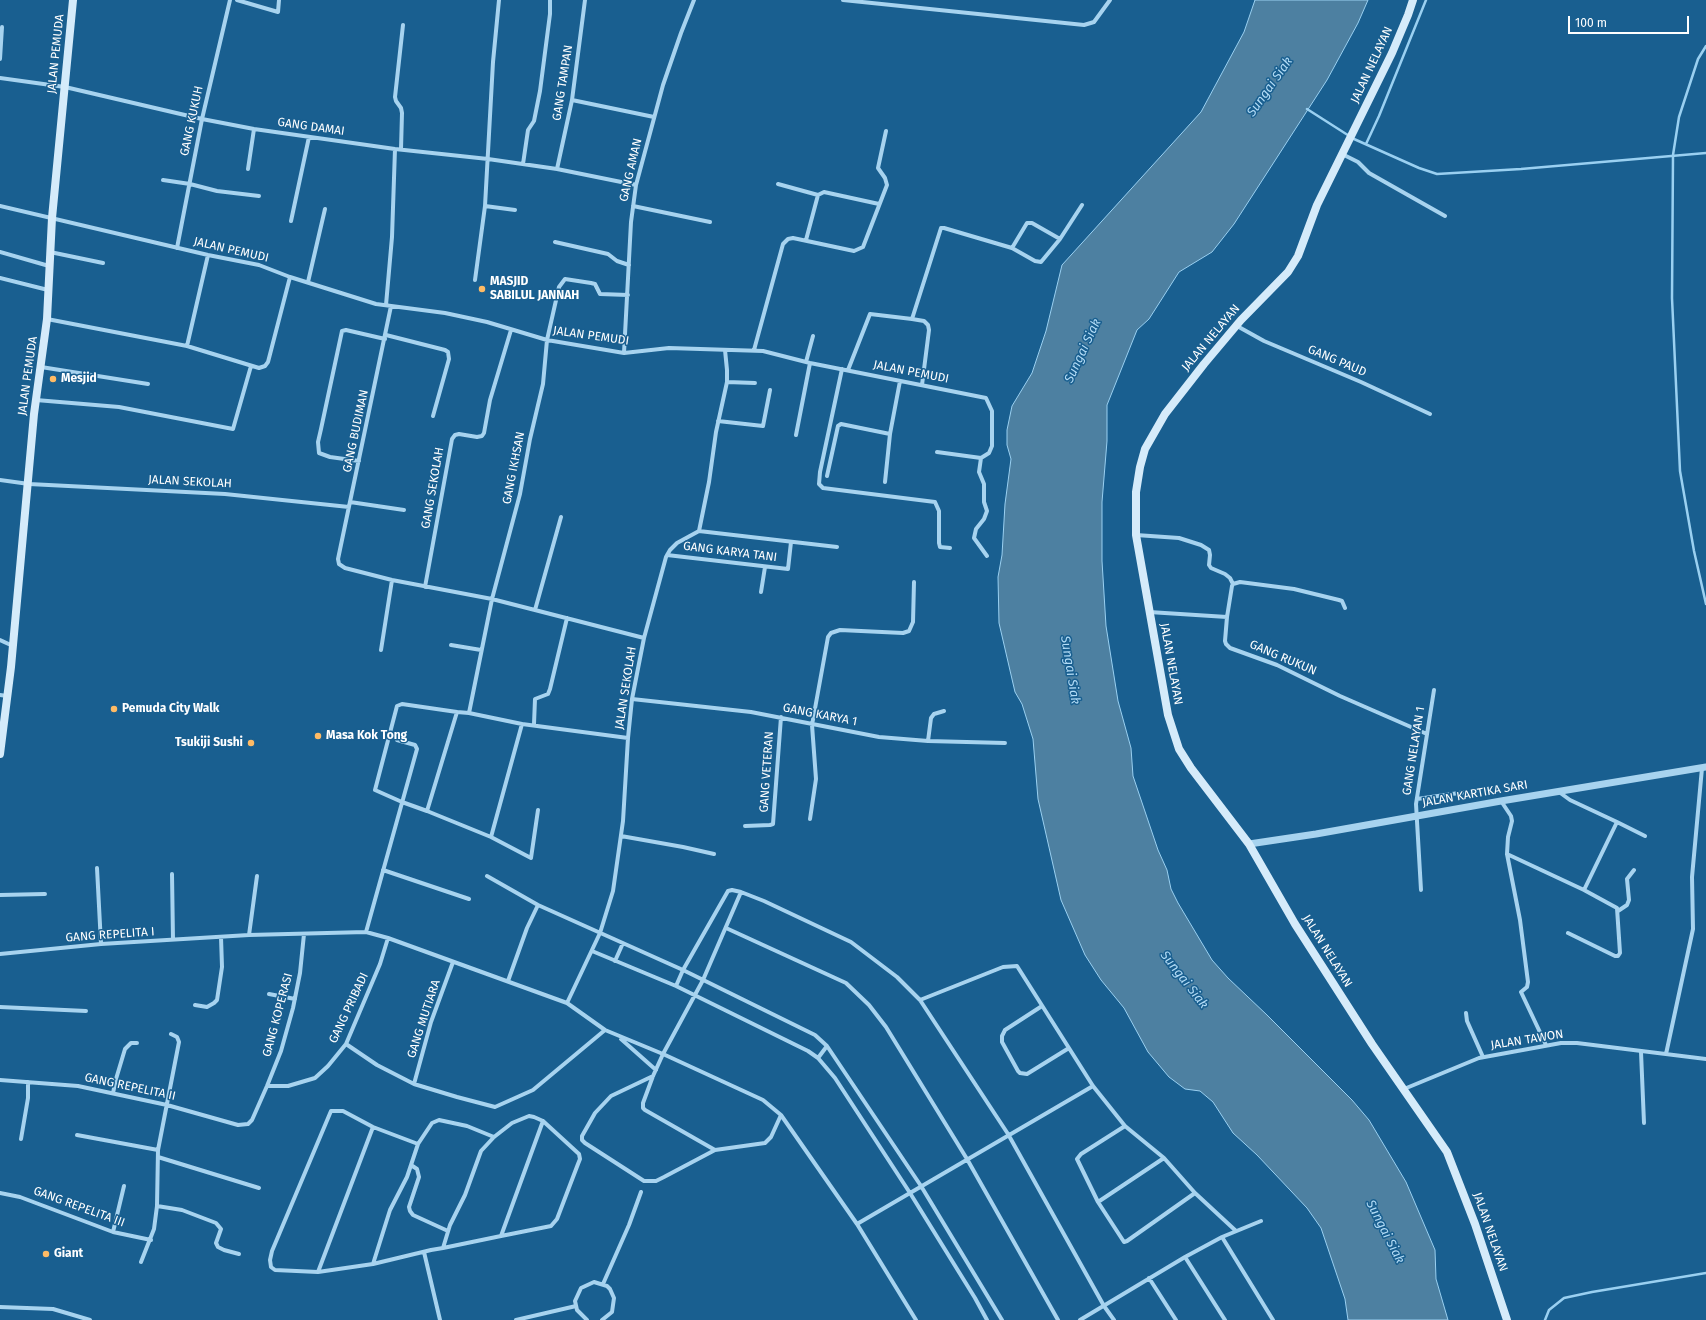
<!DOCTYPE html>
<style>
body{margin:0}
#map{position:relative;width:1706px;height:1320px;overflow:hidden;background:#195f90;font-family:"Fira Sans",sans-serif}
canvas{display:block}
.scale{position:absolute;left:1568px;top:16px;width:121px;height:18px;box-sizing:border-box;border:2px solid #fff;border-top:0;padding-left:5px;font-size:12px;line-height:14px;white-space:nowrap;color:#fff;-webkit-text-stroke:3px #195f90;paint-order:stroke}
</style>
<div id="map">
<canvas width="1706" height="1320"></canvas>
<div class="scale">100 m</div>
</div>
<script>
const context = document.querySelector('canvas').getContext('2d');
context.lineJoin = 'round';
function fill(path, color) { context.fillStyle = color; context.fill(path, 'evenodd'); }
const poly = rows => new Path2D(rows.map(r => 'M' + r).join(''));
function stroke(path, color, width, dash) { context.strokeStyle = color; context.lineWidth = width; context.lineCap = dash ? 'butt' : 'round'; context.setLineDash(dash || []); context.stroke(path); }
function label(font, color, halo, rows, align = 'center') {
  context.font = font + ' "Fira Sans",sans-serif'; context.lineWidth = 3; context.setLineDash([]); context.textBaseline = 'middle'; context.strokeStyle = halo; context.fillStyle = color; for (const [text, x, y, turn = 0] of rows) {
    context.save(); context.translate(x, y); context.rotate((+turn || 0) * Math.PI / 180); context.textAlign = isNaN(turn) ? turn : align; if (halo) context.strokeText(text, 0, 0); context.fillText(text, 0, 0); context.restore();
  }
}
const water = poly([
 [1255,0,1368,0,1358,23,1327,80,1234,224,1212,252,1179,272,1149,319,1137,330,1107,405,1107,441,1102,502,1102,561,1106,626,1118,701,1131,748,1133,776,1158,850,1167,870,1171,889,1178,903,1212,960,1228,978,1267,1015,1352,1100,1369,1120,1406,1182,1435,1250,1436,1279,1448,1320,1348,1320,1345,1299,1321,1228,1307,1208,1257,1155,1233,1133,1213,1102,1200,1091,1185,1089,1169,1077,1148,1052,1124,1008,1101,980,1085,955,1061,900,1038,799,1033,739,1022,704,1015,692,999,623,998,577,1002,555,1005,504,1011,459,1007,445,1007,430,1012,406,1032,373,1046,331,1062,265,1201,112,1244,32,1255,0]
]);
const stream = poly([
 [1706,46,1698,59,1679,117,1673,155,1672,298,1680,471,1694,551,1706,604],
 [1307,109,1354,139,1419,168,1437,174,1521,169,1706,153],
 [1366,144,1379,116,1426,0],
 [1545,1320,1549,1310,1564,1298,1592,1292,1706,1273]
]);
const minor = poly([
 [237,0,278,12,279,0],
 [843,0,1084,25,1094,22,1110,0],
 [0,59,2,27],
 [0,78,65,87,202,119,254,129,395,149,488,159,557,169,636,185],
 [572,100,654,117],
 [401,149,402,113,401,108,396,101,395,97,403,25],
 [1342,154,1358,162,1369,173,1445,216],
 [523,164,528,130,534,121,540,91,550,14,550,0],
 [248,169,254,129],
 [557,169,572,100,585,0],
 [163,180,190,184,217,191,259,196],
 [778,184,818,195],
 [0,206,208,255,259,265,290,277,376,304,445,313,487,322,547,340,624,353,669,348,763,351,810,363,986,398,992,411,992,446,989,453,981,458,937,452],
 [485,206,515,210],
 [633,206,710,222],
 [291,221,309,137],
 [806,240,818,195,824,192,879,204],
 [555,242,608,254,617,261,629,265],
 [177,248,202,119,230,0],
 [1012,248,1027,223,1032,223,1060,239],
 [0,252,49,266],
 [50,252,103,263],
 [0,278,48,290],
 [475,280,485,206,493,62,499,0],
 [308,282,325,209],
 [386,305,392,237,395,149],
 [391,306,338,559,339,564,345,568,392,580,492,599,644,638],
 [47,319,187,346,259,368,265,366,268,362,290,277],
 [912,319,941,228,944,228,1012,248,1035,261,1041,262,1060,239,1082,205],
 [1237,326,1264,341,1361,382,1430,414],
 [386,335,445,350,448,352,449,359,433,416],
 [187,346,208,255],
 [725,350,727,370,727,382,755,383],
 [754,350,783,244,788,239,793,238,854,251,863,247,887,185,885,178,878,168,886,131],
 [624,353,631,222,636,185,663,85,681,33,694,0],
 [806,362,813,336],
 [41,367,148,384],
 [842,369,820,472,819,484,823,488,935,502,939,511,939,543,940,547,950,548],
 [848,370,870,314,912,319,924,321,928,325,929,330,922,385],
 [36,400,119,407,233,429,251,366],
 [718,421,763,426,770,390],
 [796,435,810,363],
 [981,458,979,472,984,484,984,502,987,511,984,519,976,529,974,538,987,556],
 [359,461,330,457,319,453,318,442,321,429,342,331,346,330,385,339],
 [827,476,838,426,841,424,890,434],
 [0,480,29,484,225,494,349,507],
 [885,482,890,434,900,381],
 [350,502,404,510],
 [699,531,837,547],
 [1136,535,1179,538,1201,545,1209,550,1210,555,1209,565,1211,568,1225,574,1230,578,1233,584],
 [667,555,788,569,791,542],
 [425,587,452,439,455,435,459,434,477,437,482,436,484,433,490,400,511,330],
 [761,592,765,567],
 [535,610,561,517],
 [1149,612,1227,617,1225,641,1226,644,1230,648,1277,665,1340,696,1427,734],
 [1227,617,1232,586,1233,584,1240,582,1294,589,1339,600,1342,601,1345,608],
 [0,640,13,646],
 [451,645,481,650],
 [381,650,392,580],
 [0,695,7,696],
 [632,699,751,712,879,737,928,741,1005,743],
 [457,712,402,704,397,706,375,790,402,802,427,811,491,837,531,858,538,810],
 [469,713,522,724,628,738],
 [534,724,535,699,548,694,550,689,567,618],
 [928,741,931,718,934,714,944,711],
 [1417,799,1466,792],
 [1501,801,1511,816,1512,821,1508,837,1507,854,1520,920,1528,982,1527,987,1521,992,1546,1045],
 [427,811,457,712,469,713,492,599,520,494,530,439,543,384,547,340,559,287,565,279,591,283,595,284,600,294,628,295],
 [810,819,816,779,812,725,828,637,831,633,840,630,903,633,909,631,913,622,914,582],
 [1617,822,1645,836],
 [745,826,770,825,773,824,781,717],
 [621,836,683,847,714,854],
 [491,837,522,724],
 [1507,854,1584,890,1617,822,1570,800,1559,792],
 [97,868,101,944],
 [383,870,469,899],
 [172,874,173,940],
 [487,876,538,905,683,970,815,1035,827,1046,921,1186,1002,1320],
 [1421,890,1416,804,1434,690],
 [0,895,45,894],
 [1618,911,1627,905,1629,900,1627,879,1634,870],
 [726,928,846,983,869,1005,886,1027,967,1159,1058,1320],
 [366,932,417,749,415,745,397,740],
 [1568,933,1615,956,1618,956,1620,953,1617,908,1584,890],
 [249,935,257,876],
 [592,951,676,986,808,1051,818,1058,835,1078,910,1193,975,1298,987,1320],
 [0,954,101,944,249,935,366,932,388,938,567,1003,605,1030,663,1054,763,1100,781,1115,857,1224,916,1320],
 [615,961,623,943],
 [508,981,527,928,538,905],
 [676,986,683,970,728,891,732,890,741,892,764,901,851,942,897,977,920,1000,1008,1134,1104,1306,1114,1320],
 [269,994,295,999],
 [920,1000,1003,967,1017,966,1093,1086,1125,1126,1164,1158,1195,1193,1127,1241,1124,1242,1098,1202,1077,1159,1081,1154,1125,1126],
 [567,1003,600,933,613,891,623,821,628,738,632,699,644,638,666,557,670,550,677,543,699,531,709,482,716,432,727,382],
 [195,1005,207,1007,214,1003,217,1000,222,967,221,937],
 [1042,1006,1005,1030,1002,1036,1002,1042,1018,1071,1020,1073,1027,1074,1069,1048],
 [0,1007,86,1011],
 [1466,1013,1467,1021,1483,1057],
 [621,1039,656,1070],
 [346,1044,377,1065,414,1084,457,1097,495,1107,533,1090,605,1030],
 [1641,1052,1644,1123],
 [1666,1054,1693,929,1692,877,1702,768],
 [818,1058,827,1046],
 [653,1076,611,1096,595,1113,582,1136,582,1140,585,1143,644,1181,656,1181,664,1177,715,1150,765,1143,771,1137,781,1115],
 [0,1080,78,1086,167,1105,238,1125,248,1124,252,1120,267,1086,281,1051,293,1008,300,973,304,934],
 [414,1084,431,1022,453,962],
 [267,1086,288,1086,315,1078,328,1066,346,1044,380,964,388,938],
 [1404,1089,1479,1058,1561,1043,1577,1043,1706,1059],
 [113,1093,116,1079,125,1049,131,1043,137,1043],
 [77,1135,158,1150],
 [21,1139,28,1098,28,1082],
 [418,1144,432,1123,439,1120,467,1126,494,1137],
 [715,1150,645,1110,643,1108,643,1103,653,1076,663,1054,703,980,741,892],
 [158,1157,259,1188],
 [411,1165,417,1169,419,1177,409,1207,410,1211,413,1215,448,1231],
 [0,1193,20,1197,113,1232,151,1240],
 [1195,1193,1236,1231],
 [1098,1202,1164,1158],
 [157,1206,182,1210,216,1223,221,1229,216,1243,218,1247,224,1250,239,1254],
 [857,1224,1093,1086],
 [113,1232,124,1186],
 [501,1236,543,1121],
 [1222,1237,1273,1320],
 [424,1252,440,1320],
 [1185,1257,1225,1320],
 [141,1262,154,1229,157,1206,158,1150,179,1042,177,1037,171,1034],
 [373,1264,390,1210,407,1177,418,1144,373,1127,343,1111,331,1111,272,1251,270,1260,271,1267,275,1270,318,1272,373,1264,431,1250,443,1248,501,1236,551,1226,557,1219,578,1164,580,1159,579,1154,543,1121,534,1117,529,1116,512,1123,494,1137,481,1151,465,1195,450,1225,443,1248],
 [318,1272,373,1127],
 [1149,1278,1176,1320],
 [603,1284,629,1225,641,1192],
 [0,1307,53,1309,90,1320],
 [516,1320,576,1306],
 [587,1320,577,1310,575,1301,581,1288,594,1282,607,1286,610,1289,614,1298,612,1312,602,1320],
 [1080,1320,1185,1257,1222,1237,1261,1221]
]);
const tertiary = poly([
 [1249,844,1316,834,1501,801,1706,767]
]);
const secondary = poly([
 [1413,0,1408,15,1392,53,1317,205,1298,256,1288,272,1241,320,1204,364,1165,414,1145,449,1140,467,1136,492,1136,535,1168,715,1179,749,1191,768,1249,844,1295,924,1372,1044,1447,1152,1475,1224,1507,1320],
 [0,754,11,667,34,414,47,319,52,218,73,0]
]);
const markers = [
 [482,289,4,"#ffbb65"],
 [53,379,4,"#ffbb65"],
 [114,709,4,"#ffbb65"],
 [318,736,4,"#ffbb65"],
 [251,743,4,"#ffbb65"],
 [46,1254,4,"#ffbb65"]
];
const streetNames = [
 ["JALAN PEMUDA",56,54,-84],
 ["JALAN NELAYAN",1372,65,-65],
 ["GANG TAMPAN",563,83,-81],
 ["GANG KUKUH",192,121,-78],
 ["GANG DAMAI",311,127,8],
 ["GANG AMAN",631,170,-77],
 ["JALAN PEMUDI",231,250,13],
 ["JALAN PEMUDI",591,336,8],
 ["JALAN NELAYAN",1211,338,-50],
 ["GANG PAUD",1337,361,23],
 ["JALAN PEMUDI",911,372,11],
 ["JALAN PEMUDA",28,376,-82],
 ["GANG BUDIMAN",356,431,-78],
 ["GANG IKHSAN",514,468,-79],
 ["JALAN SEKOLAH",190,482,3],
 ["GANG SEKOLAH",433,488,-80],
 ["GANG KARYA TANI",730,552,7],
 ["GANG RUKUN",1283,658,23],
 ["JALAN NELAYAN",1171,664,80],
 ["JALAN SEKOLAH",626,688,-81],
 ["GANG KARYA 1",820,715,11],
 ["GANG NELAYAN 1",1414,751,-81],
 ["GANG VETERAN",767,772,-86],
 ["JALAN KARTIKA SARI",1475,794,-10],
 ["GANG REPELITA I",110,935,-4],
 ["JALAN NELAYAN",1327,951,58],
 ["GANG PRIBADI",349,1008,-65],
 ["GANG KOPERASI",278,1015,-75],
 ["GANG MUTIARA",424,1019,-72],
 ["JALAN TAWON",1527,1040,-9],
 ["GANG REPELITA II",130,1087,12],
 ["GANG REPELITA III",79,1207,20],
 ["JALAN NELAYAN",1490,1232,71]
];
const poiNames = [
 ["MASJID",490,282],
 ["SABILUL JANNAH",490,296],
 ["Mesjid",61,379],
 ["Pemuda City Walk",122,709],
 ["Masa Kok Tong",326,736],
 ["Tsukiji Sushi",243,743,"right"],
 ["Giant",54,1254]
];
const waterNames = [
 ["Sungai Siak",1270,87,-55],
 ["Sungai Siak",1083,351,-65],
 ["Sungai Siak",1070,670,81],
 ["Sungai Siak",1184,980,52],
 ["Sungai Siak",1385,1232,63]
];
fill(water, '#4d80a1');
stroke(water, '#9ad0f1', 1);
stroke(stream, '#9ad0f1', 2.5);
stroke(minor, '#a7d3ef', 4);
stroke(tertiary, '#a7d3ef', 7);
stroke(secondary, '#d5ebfa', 8);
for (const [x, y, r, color] of markers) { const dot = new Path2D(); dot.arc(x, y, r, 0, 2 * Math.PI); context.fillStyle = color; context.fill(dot); stroke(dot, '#195f90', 1.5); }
label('12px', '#fff', '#195f90', streetNames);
label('bold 12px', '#fff', '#195f90', poiNames, 'left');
label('italic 13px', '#b3dcf6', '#195f90', waterNames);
</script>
